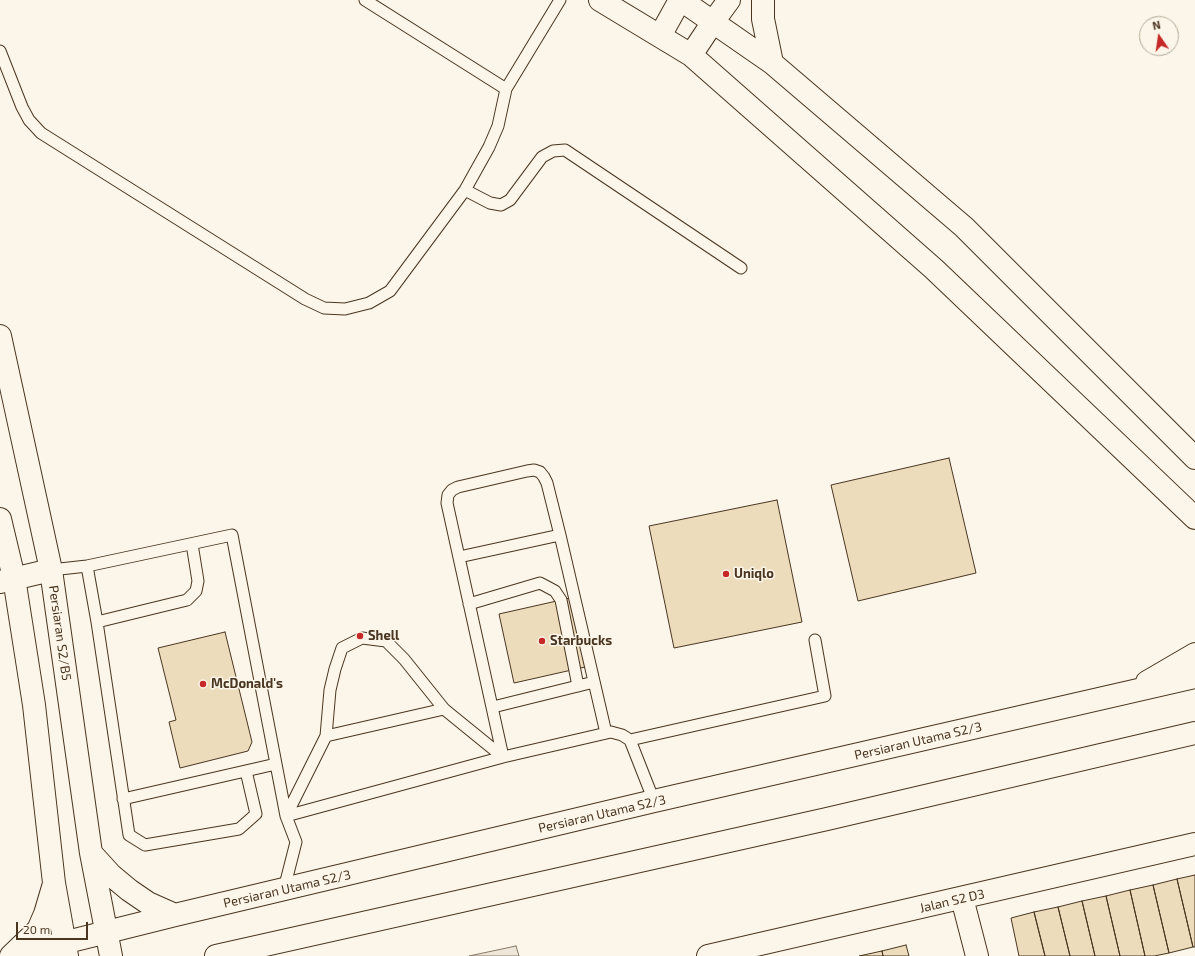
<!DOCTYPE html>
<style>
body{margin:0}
#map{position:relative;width:1195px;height:956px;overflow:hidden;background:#fbf6e9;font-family:"Exo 2",sans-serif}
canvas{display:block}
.north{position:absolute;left:1139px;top:16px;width:40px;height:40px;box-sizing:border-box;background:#fbf6e9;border:1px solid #b4a999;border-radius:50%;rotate:347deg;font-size:11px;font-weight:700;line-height:16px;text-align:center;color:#4a3520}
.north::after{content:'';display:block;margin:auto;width:14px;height:18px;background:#c62828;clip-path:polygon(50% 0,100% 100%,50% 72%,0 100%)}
.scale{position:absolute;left:16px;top:922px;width:72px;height:18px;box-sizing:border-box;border:2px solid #4a3520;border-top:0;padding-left:5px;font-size:12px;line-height:14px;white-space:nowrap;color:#4a3520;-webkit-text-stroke:3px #fbf6e9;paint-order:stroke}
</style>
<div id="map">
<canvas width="1195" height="956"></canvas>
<div class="north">N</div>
<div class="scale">20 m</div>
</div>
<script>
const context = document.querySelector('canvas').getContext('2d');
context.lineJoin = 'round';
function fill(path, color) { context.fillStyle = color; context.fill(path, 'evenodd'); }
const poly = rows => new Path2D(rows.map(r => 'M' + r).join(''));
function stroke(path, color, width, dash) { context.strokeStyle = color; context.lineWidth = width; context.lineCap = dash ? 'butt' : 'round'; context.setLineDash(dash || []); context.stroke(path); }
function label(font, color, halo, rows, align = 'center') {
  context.font = font + ' "Exo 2",sans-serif'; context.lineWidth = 3; context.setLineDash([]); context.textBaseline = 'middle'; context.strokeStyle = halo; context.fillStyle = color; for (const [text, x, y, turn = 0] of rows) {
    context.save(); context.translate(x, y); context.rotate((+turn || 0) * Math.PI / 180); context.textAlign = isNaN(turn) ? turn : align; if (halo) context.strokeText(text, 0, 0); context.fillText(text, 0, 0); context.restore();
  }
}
const green = poly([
 [516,946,519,956,469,956,516,946]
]);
const building = poly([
 [949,458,976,573,858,601,831,485,949,458],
 [777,500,802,622,674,648,649,526,777,500],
 [570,598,585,667,514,683,499,614,570,598],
 [225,632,252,742,248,751,180,768,169,722,176,720,158,648,225,632],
 [1195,875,1195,947,1193,947,1177,879,1195,875],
 [1177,879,1193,947,1169,953,1153,885,1177,879],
 [1153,885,1169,953,1154,956,1145,956,1130,890,1153,885],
 [1130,890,1145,956,1120,956,1106,896,1130,890],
 [1106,896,1120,956,1095,956,1082,901,1106,896],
 [1082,901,1095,956,1070,956,1058,907,1082,901],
 [1058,907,1070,956,1045,956,1034,912,1058,907],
 [1034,912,1045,956,1019,956,1011,918,1034,912],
 [906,945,909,956,883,956,882,951,906,945],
 [882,951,883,956,859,956,882,951]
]);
const lane = poly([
 [365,0,506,89],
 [0,51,22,107,29,120,41,133,305,299,324,308,345,309,369,303,390,291,465,190,489,147,498,126,506,89,560,0],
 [465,190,490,203,501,205,510,200,542,157,553,151,565,150,741,268],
 [459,557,560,535],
 [87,566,97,622,129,835,145,845,239,829,256,814,246,771],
 [51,570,87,566,232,535,286,816,296,842,284,889],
 [469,604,540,583,555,591,561,600,578,686],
 [97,622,187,600,196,591,198,581,192,544],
 [493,707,594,682],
 [326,736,444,709],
 [630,740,825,696,815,640],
 [503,757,447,503,448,495,452,490,458,487,527,471,534,470,540,472,544,477,547,483,560,535,606,733],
 [123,799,276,764],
 [286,816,503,757,611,732,622,735,630,740,654,801],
 [286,816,326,736,330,690,335,669,342,648,362,638,386,641,404,659,444,709,503,757]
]);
const street = poly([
 [0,582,51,570],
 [962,898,977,956],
 [708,956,1195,844]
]);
const secondary = poly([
 [600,0,691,55,934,269,1195,518],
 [681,0,772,63,964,227,1195,458],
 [763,0,763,19,772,63],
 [660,36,680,0],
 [691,55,713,22,729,0],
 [0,336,51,570,91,853,111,956],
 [0,519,14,578,34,705,54,883,67,956],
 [1147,682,1195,654],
 [91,853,111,875,129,890,148,903,175,915],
 [12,955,38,930,45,914,53,887],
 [11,956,175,915,654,801,1195,677],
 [216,956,827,819,1195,733]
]);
const markers = [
 [726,574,4,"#c62828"],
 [360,636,4,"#c62828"],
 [542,641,4,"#c62828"],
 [203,684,4,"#c62828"]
];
const poiNames = [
 ["Uniqlo",734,574],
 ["Shell",368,636],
 ["Starbucks",550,641],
 ["McDonald's",211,684]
];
const streetNames = [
 ["Persiaran S2/B5",60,633,82],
 ["Persiaran Utama S2/3",918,741,-13],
 ["Persiaran Utama S2/3",602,814,-13],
 ["Persiaran Utama S2/3",287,889,-13],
 ["Jalan S2 D3",952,901,-13]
];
fill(green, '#ede6d9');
stroke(green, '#887966', 1);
fill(building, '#ecdcbc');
stroke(building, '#4a3520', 1);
stroke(lane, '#4a3520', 13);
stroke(street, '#4a3520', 24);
stroke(secondary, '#4a3520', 24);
stroke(lane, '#fbf6e9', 11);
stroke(street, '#fbf6e9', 22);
stroke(secondary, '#fbf6e9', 22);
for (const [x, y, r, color] of markers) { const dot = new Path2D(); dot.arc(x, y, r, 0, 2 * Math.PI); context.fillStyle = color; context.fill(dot); stroke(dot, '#fbf6e9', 1.5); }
label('bold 13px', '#4a3520', '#fbf6e9', poiNames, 'left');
label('13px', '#4a3520', '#fbf6e9', streetNames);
</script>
